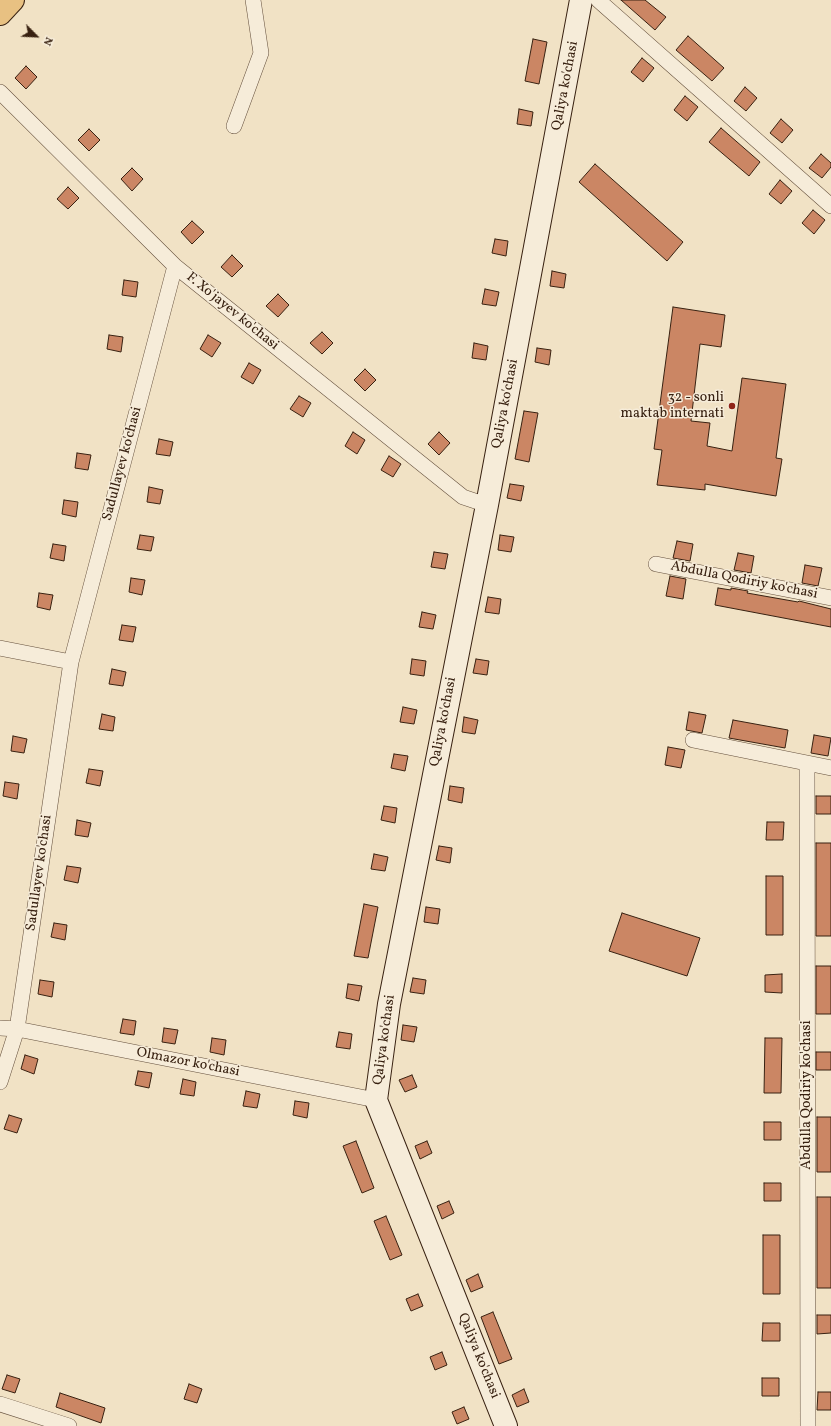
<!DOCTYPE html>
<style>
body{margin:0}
#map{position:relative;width:831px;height:1426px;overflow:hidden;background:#f1e2c5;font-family:Vollkorn,serif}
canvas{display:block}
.north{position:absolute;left:16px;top:16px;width:40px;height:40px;-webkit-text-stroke:3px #f6ecd9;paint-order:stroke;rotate:114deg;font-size:11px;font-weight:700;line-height:16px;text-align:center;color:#382111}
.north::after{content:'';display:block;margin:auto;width:14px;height:18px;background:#382111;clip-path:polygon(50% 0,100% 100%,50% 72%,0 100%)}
</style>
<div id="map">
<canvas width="831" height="1426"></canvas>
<div class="north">N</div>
</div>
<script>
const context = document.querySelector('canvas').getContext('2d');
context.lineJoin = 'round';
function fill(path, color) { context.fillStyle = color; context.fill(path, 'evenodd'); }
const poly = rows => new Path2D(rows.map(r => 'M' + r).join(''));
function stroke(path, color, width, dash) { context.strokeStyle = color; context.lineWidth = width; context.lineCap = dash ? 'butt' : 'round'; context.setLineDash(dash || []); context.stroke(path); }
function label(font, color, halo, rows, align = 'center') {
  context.font = font + ' Vollkorn,serif'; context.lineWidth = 3; context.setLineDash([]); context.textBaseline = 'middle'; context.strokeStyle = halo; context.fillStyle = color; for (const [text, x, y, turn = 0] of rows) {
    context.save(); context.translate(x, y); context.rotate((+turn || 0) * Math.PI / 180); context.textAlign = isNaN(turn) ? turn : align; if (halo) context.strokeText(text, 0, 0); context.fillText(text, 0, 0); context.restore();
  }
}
const building = poly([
 [621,0,645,0,666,17,655,30,621,0],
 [688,36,724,68,712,81,676,50,688,36],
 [533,39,547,42,539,84,525,81,533,39],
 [642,58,654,68,643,82,631,72,642,58],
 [26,66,37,77,26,89,15,78,26,66],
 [745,87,757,98,746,111,734,101,745,87],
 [685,96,698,107,687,121,674,110,685,96],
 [519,109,533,112,531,126,517,124,519,109],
 [781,119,793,130,782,143,770,133,781,119],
 [721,128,760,162,749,176,709,142,721,128],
 [89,129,100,140,89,151,78,140,89,129],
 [821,154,831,163,831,167,822,178,809,168,821,154],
 [595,164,683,242,667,261,579,182,595,164],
 [132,168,143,179,132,191,121,179,132,168],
 [780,180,792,191,781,204,769,194,780,180],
 [68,187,79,198,68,209,57,199,68,187],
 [813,210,825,220,814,234,802,223,813,210],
 [192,221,204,232,192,244,181,232,192,221],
 [495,239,508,241,506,256,492,253,495,239],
 [232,255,243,266,232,277,221,267,232,255],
 [552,271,566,274,564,288,550,286,552,271],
 [124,280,138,282,136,297,122,295,124,280],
 [485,289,499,292,496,306,482,304,485,289],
 [278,294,289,305,278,317,266,306,278,294],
 [673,307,725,315,721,347,700,344,691,421,710,423,707,446,732,451,742,378,786,384,776,458,782,459,776,496,705,484,705,490,657,485,662,450,654,449,673,307],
 [322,332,333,343,322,354,310,343,322,332],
 [109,335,123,337,121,352,107,349,109,335],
 [208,335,221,343,212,357,200,349,208,335],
 [474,343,488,346,486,360,472,358,474,343],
 [537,348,551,350,549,365,535,362,537,348],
 [249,363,261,370,253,384,241,377,249,363],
 [365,369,376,380,365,391,354,380,365,369],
 [299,396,311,403,303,417,290,409,299,396],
 [524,411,538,413,529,462,515,459,524,411],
 [353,432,365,440,357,454,345,446,353,432],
 [439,432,450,443,439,455,428,444,439,432],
 [159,439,173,442,170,456,156,454,159,439],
 [77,453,91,455,88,470,75,468,77,453],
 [389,456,401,464,393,477,381,470,389,456],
 [510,484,524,486,521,501,507,498,510,484],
 [149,487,163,490,160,504,147,502,149,487],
 [64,500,78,502,76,517,62,514,64,500],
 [140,535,154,537,151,551,137,549,140,535],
 [500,535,514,537,511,552,498,550,500,535],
 [677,541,693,544,690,561,673,558,677,541],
 [53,544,66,546,64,561,50,558,53,544],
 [434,552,448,554,445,569,431,567,434,552],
 [738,553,754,556,751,573,734,570,738,553],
 [805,565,822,568,818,586,802,583,805,565],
 [670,576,686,579,683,599,666,596,670,576],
 [131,578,145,580,142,595,129,592,131,578],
 [718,588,731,590,731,588,748,591,747,593,798,602,799,601,831,609,831,627,715,605,718,588],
 [39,593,53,595,50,610,37,607,39,593],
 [488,597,501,599,499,614,485,612,488,597],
 [422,612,436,615,433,629,419,627,422,612],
 [122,625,136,627,133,642,119,640,122,625],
 [412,659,426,661,424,676,410,674,412,659],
 [476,659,489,661,487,675,473,673,476,659],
 [112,669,126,672,123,686,109,684,112,669],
 [403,707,417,710,414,724,400,722,403,707],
 [689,712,706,715,702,733,686,730,689,712],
 [102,714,115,717,113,731,99,729,102,714],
 [464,717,478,720,475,734,462,732,464,717],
 [733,720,788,730,785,748,729,738,733,720],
 [814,735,831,738,828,756,811,753,814,735],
 [13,736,27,739,24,753,11,751,13,736],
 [668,747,685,750,681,768,665,765,668,747],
 [394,754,408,756,405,771,391,768,394,754],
 [89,769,103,771,100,786,86,783,89,769],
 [5,782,19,784,17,799,3,796,5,782],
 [450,786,464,788,462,803,448,800,450,786],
 [816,796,831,796,831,814,816,814,816,796],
 [384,806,397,808,395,823,381,820,384,806],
 [77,820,91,823,88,837,75,835,77,820],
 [767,822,784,822,783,840,766,840,767,822],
 [816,843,831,843,831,936,816,936,816,843],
 [439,846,452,848,450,863,436,860,439,846],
 [374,854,388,857,385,871,371,869,374,854],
 [67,866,81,868,78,883,64,880,67,866],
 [766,876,783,876,783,935,766,935,766,876],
 [364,904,378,907,368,958,354,956,364,904],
 [426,907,440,909,438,924,424,922,426,907],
 [622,913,700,938,687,976,609,951,622,913],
 [54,923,67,925,65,940,51,937,54,923],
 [816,966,831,966,831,1014,816,1014,816,966],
 [782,974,782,993,765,992,765,975,782,974],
 [413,978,426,980,424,994,410,992,413,978],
 [40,980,54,982,52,997,38,994,40,980],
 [348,984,362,986,359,1001,346,998,348,984],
 [123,1019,136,1021,134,1035,120,1033,123,1019],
 [403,1025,417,1027,414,1042,401,1040,403,1025],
 [164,1028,178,1030,175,1044,162,1042,164,1028],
 [339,1032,352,1034,350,1049,336,1047,339,1032],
 [212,1038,226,1040,224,1055,210,1052,212,1038],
 [765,1038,782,1038,781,1093,764,1093,765,1038],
 [816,1052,831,1052,831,1070,816,1070,816,1052],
 [25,1055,38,1059,34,1074,21,1069,25,1055],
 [138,1071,152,1073,149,1088,135,1085,138,1071],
 [412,1075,417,1087,405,1092,399,1080,412,1075],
 [183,1079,196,1082,194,1096,180,1094,183,1079],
 [246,1091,260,1094,257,1108,243,1106,246,1091],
 [295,1101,309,1103,307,1118,293,1115,295,1101],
 [9,1115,22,1119,17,1133,4,1129,9,1115],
 [817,1117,831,1117,831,1172,817,1172,817,1117],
 [764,1122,781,1122,781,1140,764,1140,764,1122],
 [356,1141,374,1188,362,1193,343,1146,356,1141],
 [427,1141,432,1153,420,1159,415,1146,427,1141],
 [764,1183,781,1183,781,1201,764,1201,764,1183],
 [817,1197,831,1197,831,1288,817,1288,817,1197],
 [449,1201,454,1213,442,1219,437,1206,449,1201],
 [386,1216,402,1255,390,1260,374,1221,386,1216],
 [763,1235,780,1235,780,1294,763,1294,763,1235],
 [478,1274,483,1287,471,1292,466,1280,478,1274],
 [418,1294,423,1306,411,1311,406,1299,418,1294],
 [493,1312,512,1359,499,1364,481,1317,493,1312],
 [817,1315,831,1315,831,1333,817,1334,817,1315],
 [763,1323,780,1323,780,1341,762,1341,763,1323],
 [442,1352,447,1365,435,1370,430,1357,442,1352],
 [7,1375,20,1379,15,1393,2,1389,7,1375],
 [762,1378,779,1378,779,1396,762,1396,762,1378],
 [189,1384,202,1389,197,1403,184,1399,189,1384],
 [524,1389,529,1402,517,1407,512,1395,524,1389],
 [818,1392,831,1392,831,1410,817,1410,818,1392],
 [60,1393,105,1408,101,1423,56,1407,60,1393],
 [464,1407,469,1419,457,1424,452,1412,464,1407]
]);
const street = poly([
 [598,0,831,206],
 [0,92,175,266,463,497,487,505],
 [234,126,261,53,253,0],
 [656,564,831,598],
 [0,648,71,662],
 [693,740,831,768],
 [807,764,808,1426],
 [0,1028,17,1029,376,1100],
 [0,1082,17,1029,71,662,175,266],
 [0,1404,69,1426]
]);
const secondary = poly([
 [506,1426,376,1100,389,1004,487,505,581,0]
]);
const primary = poly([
 [0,14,13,0]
]);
const markers = [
 [732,406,4,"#8f2418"]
];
const streetNames = [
 ["Qaliya ko'chasi",566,86,-79],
 ["F. Xo'jayev ko'chasi",232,312,39],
 ["Qaliya ko'chasi",506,404,-79],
 ["Sadullayev ko'chasi",123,464,-75],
 ["Abdulla Qodiriy ko'chasi",744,581,11],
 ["Qaliya ko'chasi",444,722,-79],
 ["Sadullayev ko'chasi",40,873,-82],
 ["Qaliya ko'chasi",385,1040,-82],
 ["Olmazor ko'chasi",188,1063,11],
 ["Abdulla Qodiriy ko'chasi",807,1095,-90],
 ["Qaliya ko'chasi",478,1356,68]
];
const poiNames = [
 ["32 - sonli",724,398],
 ["maktab internati",724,414]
];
fill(building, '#cb8664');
stroke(building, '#382111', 1);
stroke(street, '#66513e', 16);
stroke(secondary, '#382111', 24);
stroke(primary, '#382111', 24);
stroke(street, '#f6ecd9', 15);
stroke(secondary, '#f6ecd9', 22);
stroke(primary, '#e8c182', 22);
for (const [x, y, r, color] of markers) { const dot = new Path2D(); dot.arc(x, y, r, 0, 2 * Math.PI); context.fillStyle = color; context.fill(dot); stroke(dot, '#f6ecd9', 1.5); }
label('14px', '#382111', '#f6ecd9', streetNames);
label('14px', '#382111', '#f6ecd9', poiNames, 'right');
</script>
